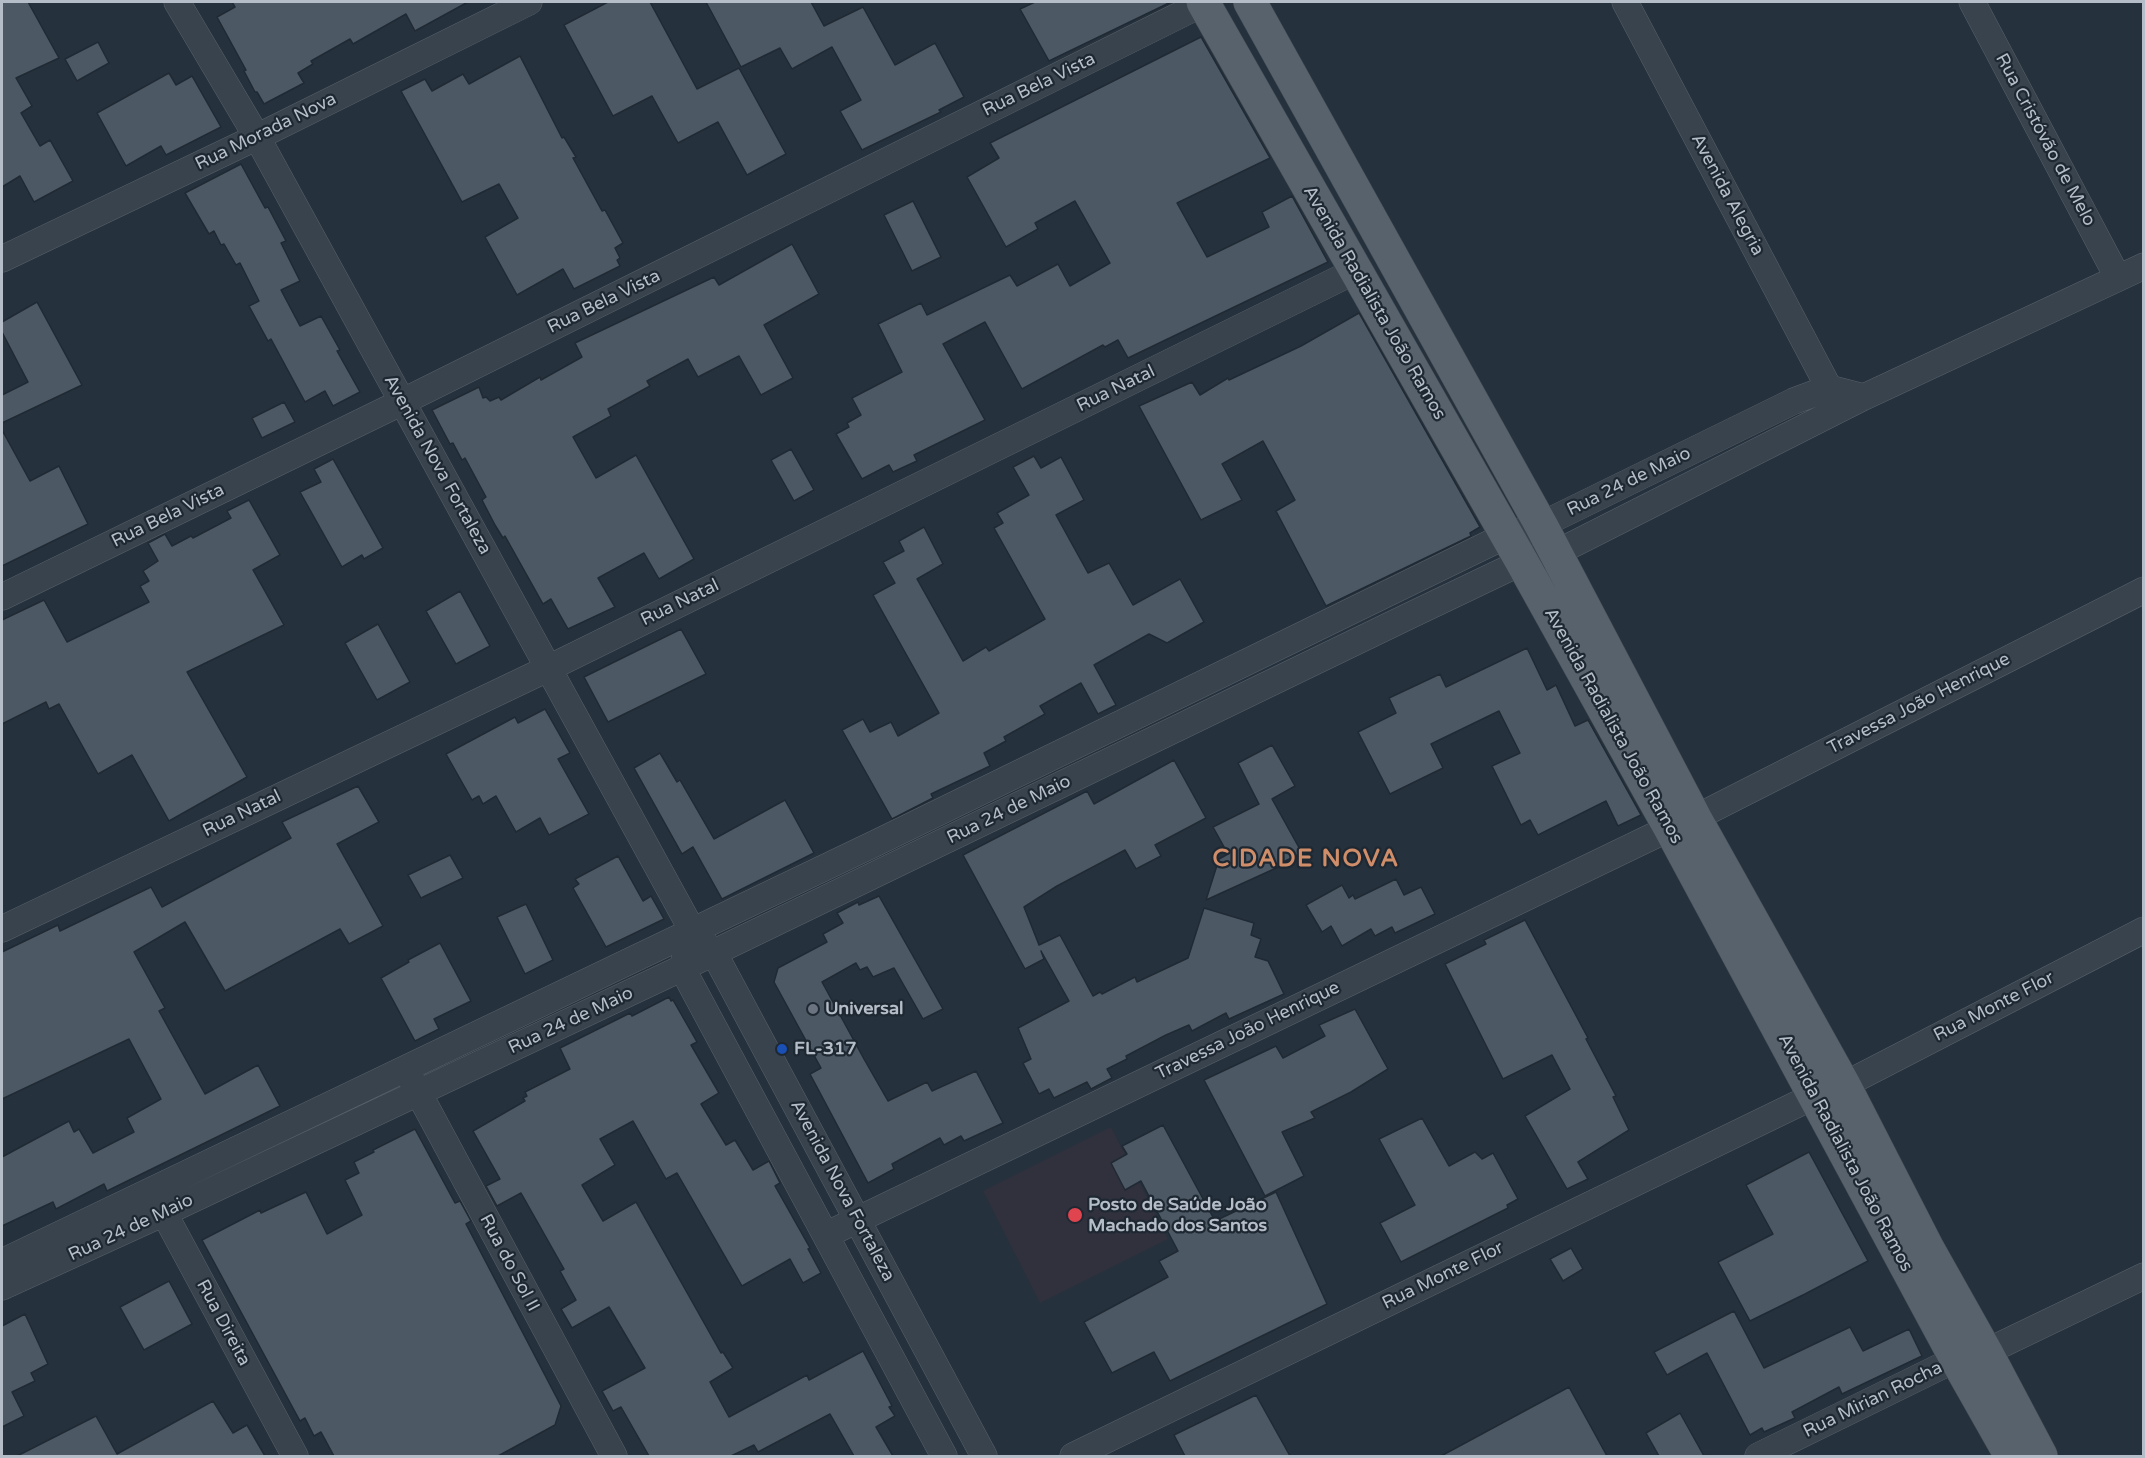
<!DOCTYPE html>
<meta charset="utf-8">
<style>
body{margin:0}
#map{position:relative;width:2145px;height:1458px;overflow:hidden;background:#25313d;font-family:"Varela Round",sans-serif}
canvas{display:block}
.frame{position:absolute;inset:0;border:3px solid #b5bec8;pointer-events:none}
</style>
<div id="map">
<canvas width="2145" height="1458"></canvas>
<div class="frame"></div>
</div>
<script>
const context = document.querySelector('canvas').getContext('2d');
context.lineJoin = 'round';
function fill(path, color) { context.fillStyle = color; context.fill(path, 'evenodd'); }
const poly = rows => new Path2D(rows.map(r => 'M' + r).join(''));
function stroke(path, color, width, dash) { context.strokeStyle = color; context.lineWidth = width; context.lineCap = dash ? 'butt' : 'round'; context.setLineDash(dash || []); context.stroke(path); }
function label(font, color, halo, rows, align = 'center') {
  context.font = font + ' "Varela Round",sans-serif'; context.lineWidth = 4.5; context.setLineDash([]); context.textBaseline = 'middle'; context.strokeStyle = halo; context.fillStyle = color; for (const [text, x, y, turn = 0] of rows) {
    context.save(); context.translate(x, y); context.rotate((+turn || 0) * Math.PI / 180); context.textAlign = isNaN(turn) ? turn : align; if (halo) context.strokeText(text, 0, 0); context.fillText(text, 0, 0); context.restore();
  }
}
const medical = poly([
 [1111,1127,1168,1239,1040,1303,983,1191]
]);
const building = poly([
 [2,2,28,2,59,58,16,78,32,106,21,113,40,146,50,140,73,181,34,202,20,176,2,187,2,2],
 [232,2,468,2,415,31,406,14,353,44,350,39,311,61,313,64,298,73,304,83,264,104,257,92,255,92,244,71,246,70,217,17,235,7,232,2],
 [608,2,650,2,697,89,739,68,786,154,747,175,718,122,678,143,652,96,613,116,564,25,608,2],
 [706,2,811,2,824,26,863,7,895,65,935,43,964,97,939,110,941,112,862,150,840,111,861,100,832,47,792,69,780,48,741,67,706,2],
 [1035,2,1171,2,1049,61,1020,9,1035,2],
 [1201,37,1270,158,1177,203,1207,257,1269,227,1262,212,1292,196,1328,262,1128,358,1118,340,1105,347,1103,345,1022,389,985,322,943,344,985,420,914,455,917,461,893,472,889,465,862,479,836,434,849,427,847,423,861,415,852,398,902,372,878,324,921,303,927,315,1010,275,1017,286,1058,264,1070,286,1110,263,1075,201,1035,223,1038,229,1006,247,967,177,999,158,990,143,1201,37],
 [98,42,109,63,77,81,65,59,98,42],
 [520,56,562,138,564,137,576,157,573,158,602,211,605,210,623,243,615,248,620,258,617,260,620,266,574,289,563,269,517,295,485,237,518,218,499,184,462,202,401,91,425,79,432,91,463,74,469,84,520,56],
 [169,73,176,85,192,76,221,127,166,155,161,146,126,166,97,113,169,73],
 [241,164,265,208,268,207,286,241,281,243,300,281,281,290,300,326,321,316,340,350,337,351,360,392,333,406,325,391,305,402,271,339,268,341,249,306,259,301,240,263,236,265,224,244,221,245,214,231,209,234,185,193,241,164],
 [913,201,941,257,912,271,884,215,913,201],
 [792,244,819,294,764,325,793,378,761,395,739,356,698,377,688,359,647,381,650,386,608,409,611,416,573,437,596,478,636,455,694,559,659,579,644,553,598,578,615,607,568,629,551,599,543,604,505,536,503,538,495,525,482,500,486,497,465,458,462,460,453,443,450,444,432,410,479,387,483,398,486,397,490,401,499,397,501,400,540,377,541,380,582,357,575,343,714,277,719,285,792,244],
 [37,302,82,385,2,423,2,395,28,382,2,332,2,322,37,302],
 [1359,313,1480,527,1470,533,1471,536,1326,606,1276,511,1295,500,1263,441,1222,464,1242,500,1201,520,1139,406,1192,382,1200,395,1228,378,1229,380,1301,346,1359,313],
 [284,402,295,422,262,438,252,418,284,402],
 [2,430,30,481,59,466,88,524,2,566,2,430],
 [791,449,814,490,794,501,771,460,791,449],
 [1034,456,1041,468,1061,457,1084,500,1056,515,1088,573,1109,563,1133,605,1180,579,1204,622,1167,643,1149,634,1094,665,1116,705,1098,714,1081,683,1040,706,1045,714,1004,737,1006,741,984,753,990,766,931,794,933,798,892,819,842,730,863,719,870,732,891,722,898,736,939,713,873,595,895,583,883,562,904,551,899,541,924,527,943,564,917,579,963,661,986,647,989,651,1045,619,994,528,1003,523,997,513,1029,495,1013,467,1034,456],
 [333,459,383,548,364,559,362,555,342,567,300,492,321,482,314,469,333,459],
 [249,500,280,555,253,570,284,625,187,672,247,777,169,821,132,755,98,774,59,704,49,709,46,702,2,724,2,620,44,600,67,642,149,602,140,586,149,581,143,571,158,561,148,543,165,534,172,546,191,536,193,538,231,518,227,511,249,500],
 [460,591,490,646,456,664,426,611,460,591],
 [378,624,410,682,377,700,345,643,378,624],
 [681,629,706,674,608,722,584,677,681,629],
 [1527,648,1547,690,1556,685,1575,726,1588,720,1641,815,1618,826,1606,801,1538,835,1530,820,1521,825,1492,766,1520,753,1499,711,1431,744,1443,768,1390,794,1358,732,1396,713,1389,698,1440,674,1446,687,1527,648],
 [545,709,570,753,558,759,589,814,549,835,540,818,516,832,496,796,483,804,479,796,472,800,446,754,515,717,518,723,545,709],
 [1272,745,1295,786,1272,799,1302,853,1283,862,1285,864,1206,900,1219,859,1228,854,1213,827,1259,804,1238,763,1272,745],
 [660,753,677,782,680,780,714,839,785,800,814,853,722,899,693,847,682,854,634,768,660,753],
 [1174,760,1206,818,1155,845,1161,856,1136,869,1125,850,1057,886,1024,907,1039,945,1060,935,1093,996,1100,992,1102,994,1135,977,1137,982,1188,958,1204,908,1254,923,1251,935,1261,939,1255,957,1268,961,1284,994,1229,1019,1226,1013,1192,1031,1189,1025,1166,1035,1126,1056,1127,1059,1107,1069,1112,1078,1091,1089,1087,1082,1054,1098,1049,1089,1039,1094,1023,1063,1031,1059,1018,1028,1069,1001,1041,951,1044,959,1025,969,963,855,1087,791,1094,804,1174,760],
 [358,786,379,822,337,844,383,926,349,944,340,929,225,991,185,922,134,952,165,1008,159,1011,205,1094,258,1065,280,1106,107,1191,104,1184,56,1209,53,1202,2,1226,2,1157,69,1121,74,1132,79,1129,93,1153,134,1132,127,1118,161,1099,129,1039,2,1099,2,952,58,925,60,931,151,887,162,907,291,838,282,822,358,786],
 [450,855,463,878,421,898,408,875,450,855],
 [618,856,643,901,651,896,664,919,606,947,573,888,579,884,575,879,618,856],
 [1396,879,1404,895,1421,887,1435,914,1395,933,1392,927,1375,936,1371,929,1342,946,1331,926,1322,932,1306,905,1342,885,1349,898,1353,895,1355,899,1396,879],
 [879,896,943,1009,923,1019,894,968,873,977,867,967,860,970,856,963,822,982,864,1059,888,1101,927,1082,932,1091,976,1071,1003,1123,964,1141,961,1136,944,1145,940,1138,892,1164,894,1169,868,1183,810,1074,821,1068,774,982,778,968,827,942,823,934,843,923,837,913,858,902,859,905,879,896],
 [526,904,553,960,525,974,497,917,526,904],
 [1525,920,1588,1038,1586,1039,1616,1096,1613,1097,1629,1130,1578,1162,1588,1179,1567,1189,1525,1116,1570,1089,1552,1055,1503,1079,1445,964,1486,944,1484,940,1525,920],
 [440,943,471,1001,434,1019,439,1029,415,1041,381,978,409,962,408,960,440,943],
 [669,997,671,1001,673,1000,697,1042,691,1045,719,1093,701,1104,726,1145,735,1140,753,1170,769,1161,780,1183,775,1186,810,1248,808,1249,821,1273,803,1283,790,1259,742,1286,677,1173,666,1179,633,1121,600,1139,615,1165,582,1185,603,1221,636,1202,721,1353,723,1352,733,1368,710,1382,729,1417,807,1375,809,1380,863,1351,892,1406,889,1407,895,1416,876,1427,893,1456,854,1456,830,1414,758,1452,754,1445,731,1456,649,1456,621,1407,613,1411,602,1391,645,1368,609,1307,572,1328,561,1309,576,1300,560,1271,564,1269,521,1193,497,1206,486,1186,500,1179,473,1131,525,1101,523,1098,527,1096,525,1092,570,1069,560,1048,630,1013,632,1016,669,997],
 [1355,1009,1388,1069,1351,1092,1311,1112,1315,1118,1282,1132,1304,1176,1265,1196,1204,1080,1276,1046,1283,1058,1325,1036,1319,1025,1355,1009],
 [1422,1118,1449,1166,1475,1152,1482,1159,1493,1153,1518,1199,1507,1205,1508,1208,1401,1262,1380,1223,1415,1205,1379,1139,1422,1118],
 [1163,1125,1215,1221,1276,1192,1327,1304,1170,1381,1154,1352,1112,1373,1084,1322,1168,1277,1159,1261,1178,1251,1141,1181,1125,1190,1111,1163,1127,1154,1122,1146,1163,1125],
 [415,1129,455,1203,460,1201,471,1221,466,1224,561,1406,555,1425,498,1456,334,1456,321,1432,314,1436,305,1418,300,1421,202,1240,260,1210,261,1213,306,1192,327,1234,362,1215,345,1180,359,1173,354,1162,374,1152,373,1150,415,1129],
 [1809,1152,1868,1261,1805,1294,1750,1321,1718,1262,1773,1234,1746,1185,1809,1152],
 [1571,1248,1583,1269,1563,1281,1550,1259,1571,1248],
 [169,1281,192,1324,144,1350,120,1307,169,1281],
 [1734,1311,1764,1368,1850,1327,1863,1351,1909,1329,1922,1356,1842,1394,1839,1387,1792,1412,1795,1418,1764,1432,1762,1428,1750,1435,1707,1353,1667,1375,1654,1352,1734,1311],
 [25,1314,48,1364,31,1373,35,1381,12,1392,24,1416,2,1427,2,1326,25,1314],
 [1569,1387,1607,1456,1441,1456,1569,1387],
 [1256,1395,1290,1456,1185,1456,1174,1435,1256,1395],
 [213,1401,233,1433,247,1425,265,1456,17,1456,96,1416,117,1454,213,1401],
 [1680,1413,1704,1456,1659,1456,1646,1433,1680,1413]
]);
const minor = poly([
 [177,2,257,137,692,930,714,953,984,1456],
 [1625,2,1829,388],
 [1972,2,2118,278],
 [2,259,257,137,529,2],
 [2,597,402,402,1204,3],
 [1695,818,2144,590],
 [2,929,549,668,1355,271],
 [687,951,682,968,944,1456],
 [410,1077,614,1456],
 [1844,1085,2144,930],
 [158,1198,164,1213,295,1456],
 [826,1235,1670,828],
 [2,1262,876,843,1507,535,1541,525,1794,401,1829,388,1864,397],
 [2,1287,164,1213,682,968,1409,616,1522,562,1556,553,1864,397,2144,266],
 [1986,1352,2144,1276],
 [1073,1456,1814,1096],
 [1758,1456,1956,1359]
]);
const primary = poly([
 [1203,2,1522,562,1670,828,1956,1359,2011,1456],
 [1250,2,1541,525,1695,818,1844,1085,1927,1247,1986,1352,2041,1456]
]);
const markers = [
 [813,1009,6,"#6b7280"],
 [782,1049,6,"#1a4fb4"],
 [1075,1215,8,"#e0444e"]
];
const streetNames = [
 ["Rua Bela Vista",1039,85,-26],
 ["Rua Morada Nova",266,132,-26],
 ["Rua Cristóvão de Melo",2045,140,62],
 ["Avenida Alegria",1727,195,62],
 ["Rua Bela Vista",604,302,-26],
 ["Avenida Radialista João Ramos",1374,303,60],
 ["Rua Natal",1116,389,-26],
 ["Avenida Nova Fortaleza",437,465,61],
 ["Rua 24 de Maio",1629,482,-26],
 ["Rua Bela Vista",168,516,-26],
 ["Rua Natal",680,603,-26],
 ["Travessa João Henrique",1919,704,-27],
 ["Avenida Radialista João Ramos",1613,726,61],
 ["Rua 24 de Maio",1009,810,-26],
 ["Rua Natal",242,814,-26],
 ["Rua Monte Flor",1994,1007,-27],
 ["Rua 24 de Maio",571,1021,-25],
 ["Travessa João Henrique",1248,1031,-26],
 ["Avenida Radialista João Ramos",1845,1153,62],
 ["Avenida Nova Fortaleza",842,1191,62],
 ["Rua 24 de Maio",131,1228,-25],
 ["Rua do Sol II",509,1263,62],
 ["Rua Monte Flor",1443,1276,-26],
 ["Rua Direita",223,1323,62],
 ["Rua Mirian Rocha",1873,1400,-26]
];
const poiNames = [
 ["Universal",825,1009],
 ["FL-317",794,1049],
 ["Posto de Saúde João",1088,1205],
 ["Machado dos Santos",1088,1226]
];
const districtNames = [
 ["CIDADE NOVA",1306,860]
];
fill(medical, '#31313e');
fill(building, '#4c5965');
stroke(building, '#202a34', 1.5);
stroke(minor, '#57616b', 27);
stroke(primary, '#424c56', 34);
stroke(minor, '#39434d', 26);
stroke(primary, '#57626d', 33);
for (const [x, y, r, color] of markers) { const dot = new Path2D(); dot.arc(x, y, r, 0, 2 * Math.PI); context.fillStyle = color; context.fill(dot); stroke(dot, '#1e2832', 2); }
label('18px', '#b5bec8', '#1e2832', streetNames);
label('bold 18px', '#b5bec8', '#1e2832', poiNames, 'left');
context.letterSpacing = '1.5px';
label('bold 24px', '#cf8d69', '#1e2832', districtNames);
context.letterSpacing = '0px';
</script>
